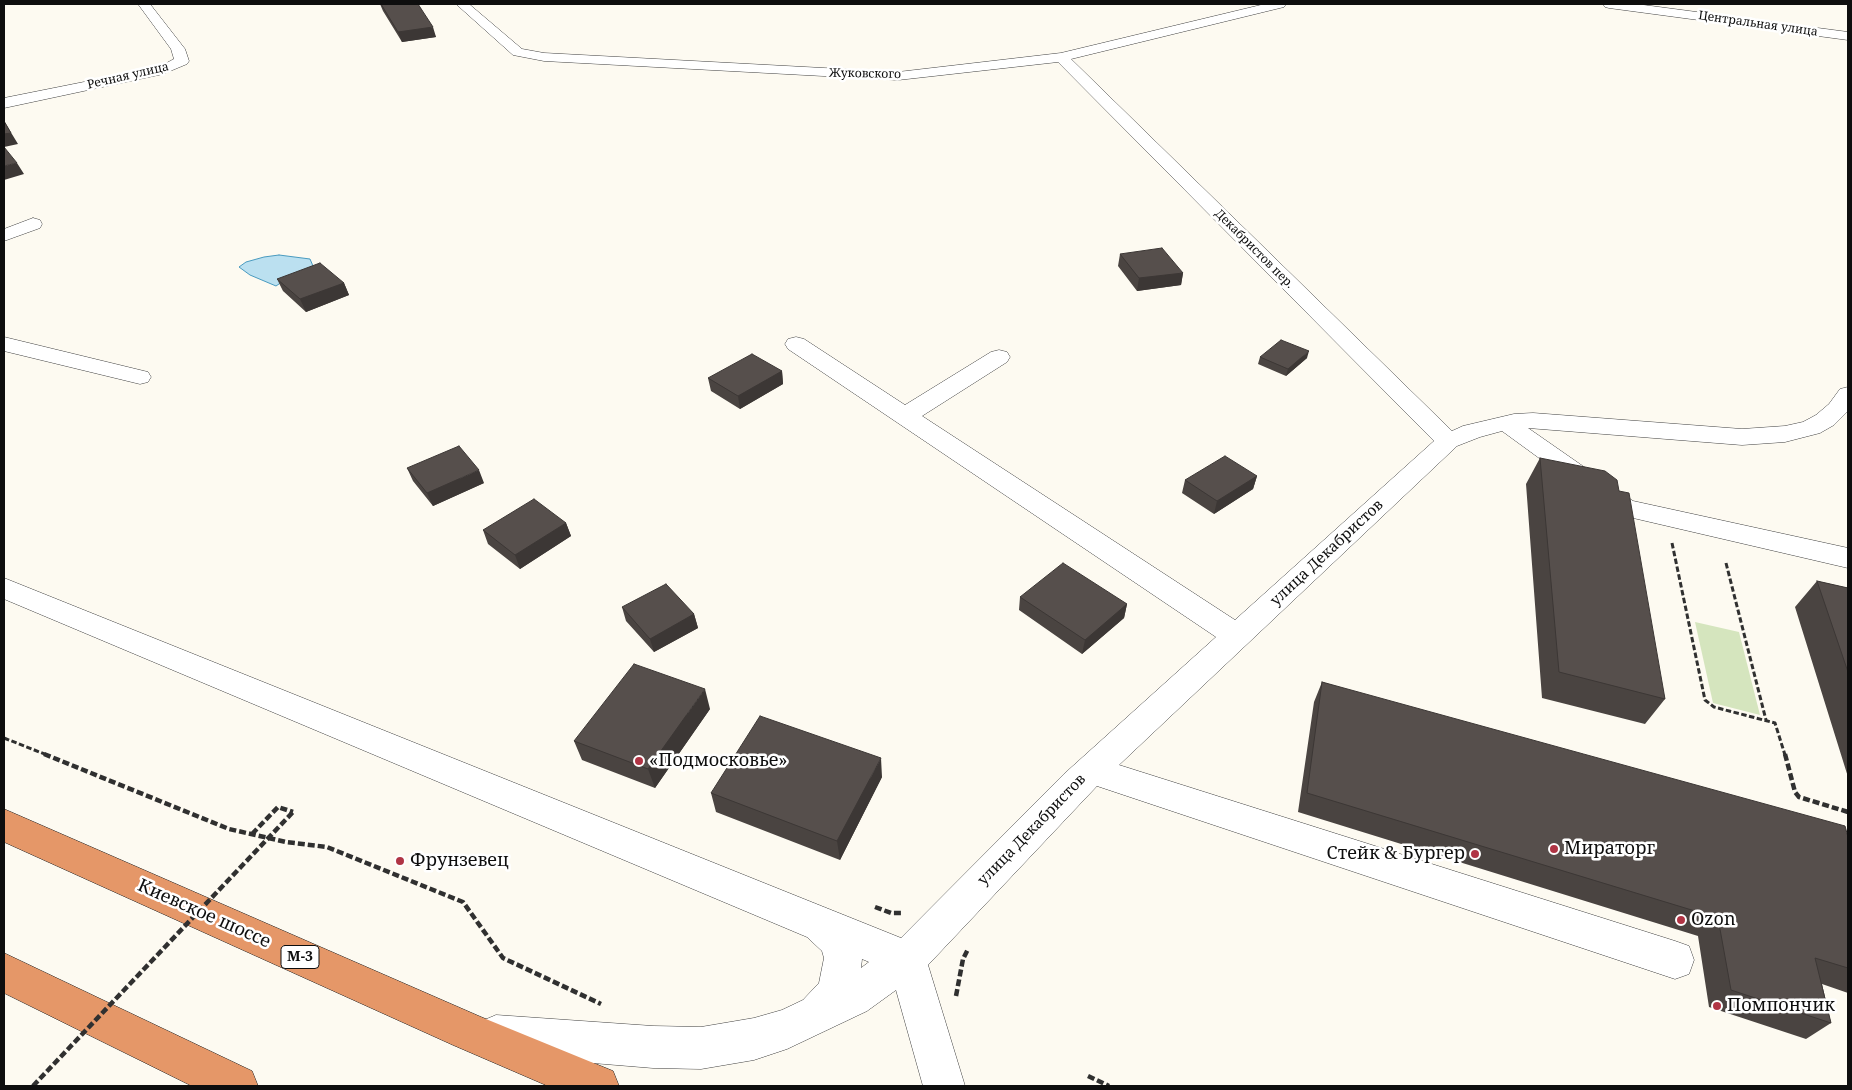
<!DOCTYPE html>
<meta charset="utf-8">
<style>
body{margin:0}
#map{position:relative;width:1852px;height:1090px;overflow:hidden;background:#fdfaf1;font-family:"Noto Serif",serif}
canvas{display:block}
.frame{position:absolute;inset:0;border:5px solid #0e0e0e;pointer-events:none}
</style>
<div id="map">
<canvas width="1852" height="1090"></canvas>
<div class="frame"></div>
</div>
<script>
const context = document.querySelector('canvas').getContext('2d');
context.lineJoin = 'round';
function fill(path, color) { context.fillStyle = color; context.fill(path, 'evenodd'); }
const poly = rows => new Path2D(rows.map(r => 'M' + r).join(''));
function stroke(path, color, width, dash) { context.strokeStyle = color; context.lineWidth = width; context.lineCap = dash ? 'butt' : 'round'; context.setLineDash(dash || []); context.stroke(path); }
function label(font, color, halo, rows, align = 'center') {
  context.font = font + ' "Noto Serif",serif'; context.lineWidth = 5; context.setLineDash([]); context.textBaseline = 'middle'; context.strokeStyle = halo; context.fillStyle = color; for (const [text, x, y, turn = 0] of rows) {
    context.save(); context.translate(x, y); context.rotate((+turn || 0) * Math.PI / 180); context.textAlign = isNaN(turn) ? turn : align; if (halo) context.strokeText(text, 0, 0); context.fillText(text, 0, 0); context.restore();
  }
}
const green = poly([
 [1695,622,1739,632,1760,715,1713,703]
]);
const water = poly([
 [279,255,310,259,313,266,292,275,276,286,250,275,239,267,246,262,264,257,279,255]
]);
const pathFar1 = poly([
 [1672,543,1705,700,1714,707,1775,723,1785,755],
 [1726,563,1766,720],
 [4,738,47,755]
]);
const path = poly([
 [44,754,229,829,286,842,327,847,463,902,503,958,601,1004],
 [1785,754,1795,792,1799,797,1848,812],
 [252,834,278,807,293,812],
 [875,907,891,913,903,913],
 [956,996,963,959,968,949],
 [1088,1076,1109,1086]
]);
const minor = poly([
 [138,4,150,4,185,49,189,61,187,64,163,74,4,108,4,98,159,67,174,59,171,49,138,4],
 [456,4,469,4,522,49,544,53,898,72,1061,53,1265,4,1286,4,1284,7,1071,59,1452,431,1463,426,1514,414,1533,413,1742,429,1785,426,1803,422,1816,415,1829,404,1840,389,1848,387,1848,411,1834,425,1820,433,1785,442,1742,445,1528,428,1633,501,1848,548,1848,568,1616,514,1502,431,1480,437,1457,446,1119,765,1675,941,1689,946,1694,960,1689,974,1675,979,1097,786,928,965,965,1086,923,1086,896,990,867,1011,787,1049,754,1060,701,1069,653,1068,496,1055,482,1049,476,1035,482,1021,496,1015,653,1026,701,1027,754,1018,782,1010,803,1000,819,983,824,958,822,951,807,937,4,599,4,578,901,938,1064,774,1216,637,788,349,785,344,788,339,796,337,804,339,905,405,991,352,999,350,1007,352,1010,357,1007,362,922,416,1235,620,1434,441,1058,62,898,80,544,61,513,55,456,4],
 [862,959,869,962,861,968,862,959],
 [1603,4,1636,4,1848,32,1848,40,1609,8,1605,7,1603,4],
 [33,218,40,220,42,224,40,228,4,241,4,229,33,218],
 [4,337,148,372,151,377,148,382,140,384,4,351,4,337]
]);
const highway = poly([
 [4,809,481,1017,613,1071,619,1086,548,1086,453,1045,4,842,4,809],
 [4,953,252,1071,258,1086,192,1086,4,993,4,953]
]);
const pathBridge = poly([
 [33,1086,293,812]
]);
const wall = poly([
 [380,4,418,4,436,37,402,42,383,11],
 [1120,254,1183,273,1181,285,1137,291,1118,266],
 [277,279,344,283,349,295,306,312,283,291],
 [1260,357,1307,358,1286,376,1258,364],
 [782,371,783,384,740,409,711,391,708,378],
 [1540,458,1619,491,1665,699,1645,724,1542,698,1526,484],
 [407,468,484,483,433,506,413,481],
 [1257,476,1253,489,1214,514,1182,493,1185,480],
 [566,523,571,536,520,569,488,544,483,530],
 [1817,581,1848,588,1848,777,1795,607],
 [1020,597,1127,604,1124,618,1082,654,1019,610],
 [622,607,694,614,698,628,654,652,626,621],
 [1322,682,1848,837,1848,993,1822,984,1831,1023,1806,1039,1709,1007,1698,936,1298,812,1314,702],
 [710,709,655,788,582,760,574,741],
 [882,777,840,860,716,812,711,793]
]);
const shadedWall = poly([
 [433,27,436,37,402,42,398,32],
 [4,121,18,144,4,147],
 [17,163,24,174,4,180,4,166],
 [1183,273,1181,285,1137,291,1139,278],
 [344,283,349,295,306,312,300,299],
 [1309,351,1307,358,1286,376,1288,369],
 [782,371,783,384,740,409,738,396],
 [479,470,484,483,433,506,427,493],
 [1257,476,1253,489,1214,514,1217,501],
 [566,523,571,536,520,569,515,555],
 [1127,604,1124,618,1082,654,1085,640],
 [694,614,698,628,654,652,650,639],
 [705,689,710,709,655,788,648,769],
 [881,758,882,777,840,860,837,841]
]);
const building = poly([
 [381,4,418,4,433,27,398,32,381,4],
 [4,121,11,133,4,134,4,121],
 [4,147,17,163,4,166,4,147],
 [1162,248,1183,273,1139,278,1120,254,1162,248],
 [320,263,344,283,300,299,277,279,320,263],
 [1281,340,1309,351,1288,369,1260,357,1281,340],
 [752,354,782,371,738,396,708,378,752,354],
 [459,446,479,470,427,493,407,468,459,446],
 [1225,456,1257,476,1217,501,1185,480,1225,456],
 [1540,458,1605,471,1617,480,1619,491,1629,493,1665,699,1559,672,1540,458],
 [534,499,566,523,515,555,483,530,534,499],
 [1063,563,1127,604,1085,640,1020,597,1063,563],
 [1817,581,1848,588,1848,672,1817,581],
 [666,584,694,614,650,639,622,607,666,584],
 [634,664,705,689,648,769,574,741,634,664],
 [1322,682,1845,826,1848,837,1848,968,1815,958,1831,1023,1731,990,1718,918,1307,793,1322,682],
 [760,716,881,758,837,841,711,793,760,716]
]);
const markers = [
 [639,761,5,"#b03444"],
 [1554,849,5,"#b03444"],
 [1475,854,5,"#b03444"],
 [400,861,5,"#b03444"],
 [1681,920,5,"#b03444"],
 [1717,1006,5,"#b03444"]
];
const farStreetnames = [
 ["Центральная улица",1758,24,8],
 ["Жуковского",865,74,1],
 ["Речная улица",128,76,-13],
 ["Декабристов пер.",1254,249,45]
];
const shields = [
 [300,957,38]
];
const shieldNames = [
 ["М-3",300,957]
];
const streetNames = [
 ["улица Декабристов",1327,553,-43],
 ["улица Декабристов",1032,830,-46]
];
const nearPoinames = [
 ["«Подмосковье»",649,761],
 ["Мираторг",1564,849],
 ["Стейк & Бургер",1465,854,"right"],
 ["Фрунзевец",410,861],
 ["Ozon",1691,920],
 ["Помпончик",1727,1006]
];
const nearStreetnames = [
 ["Киевское шоссе",204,914,24]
];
fill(green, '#d5e5be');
fill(water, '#bbe0f0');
stroke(water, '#499abf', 1);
stroke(minor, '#414141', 1);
stroke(highway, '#1f1f1f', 1);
stroke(pathFar1, '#303030', 3, [5.5, 2.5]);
stroke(path, '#303030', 4.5, [7, 3]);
fill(minor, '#fff');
fill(highway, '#e59768');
stroke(pathBridge, '#303030', 4.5, [7, 3]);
fill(wall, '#4a4441');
fill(shadedWall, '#3c3735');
fill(building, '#564f4c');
stroke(building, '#3c3735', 1);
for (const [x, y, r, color] of markers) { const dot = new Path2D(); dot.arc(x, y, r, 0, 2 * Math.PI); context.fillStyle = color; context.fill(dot); stroke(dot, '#fff', 2); }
label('12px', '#0e0e0e', '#fff', farStreetnames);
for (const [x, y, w] of shields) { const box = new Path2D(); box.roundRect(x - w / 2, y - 11.5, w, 23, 4); context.fillStyle = '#fff'; context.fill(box); stroke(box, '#0e0e0e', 1); }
label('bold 14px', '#0e0e0e', null, shieldNames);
label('15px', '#0e0e0e', '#fff', streetNames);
label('18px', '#0e0e0e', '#fff', nearPoinames, 'left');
label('18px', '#0e0e0e', '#fff', nearStreetnames);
</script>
